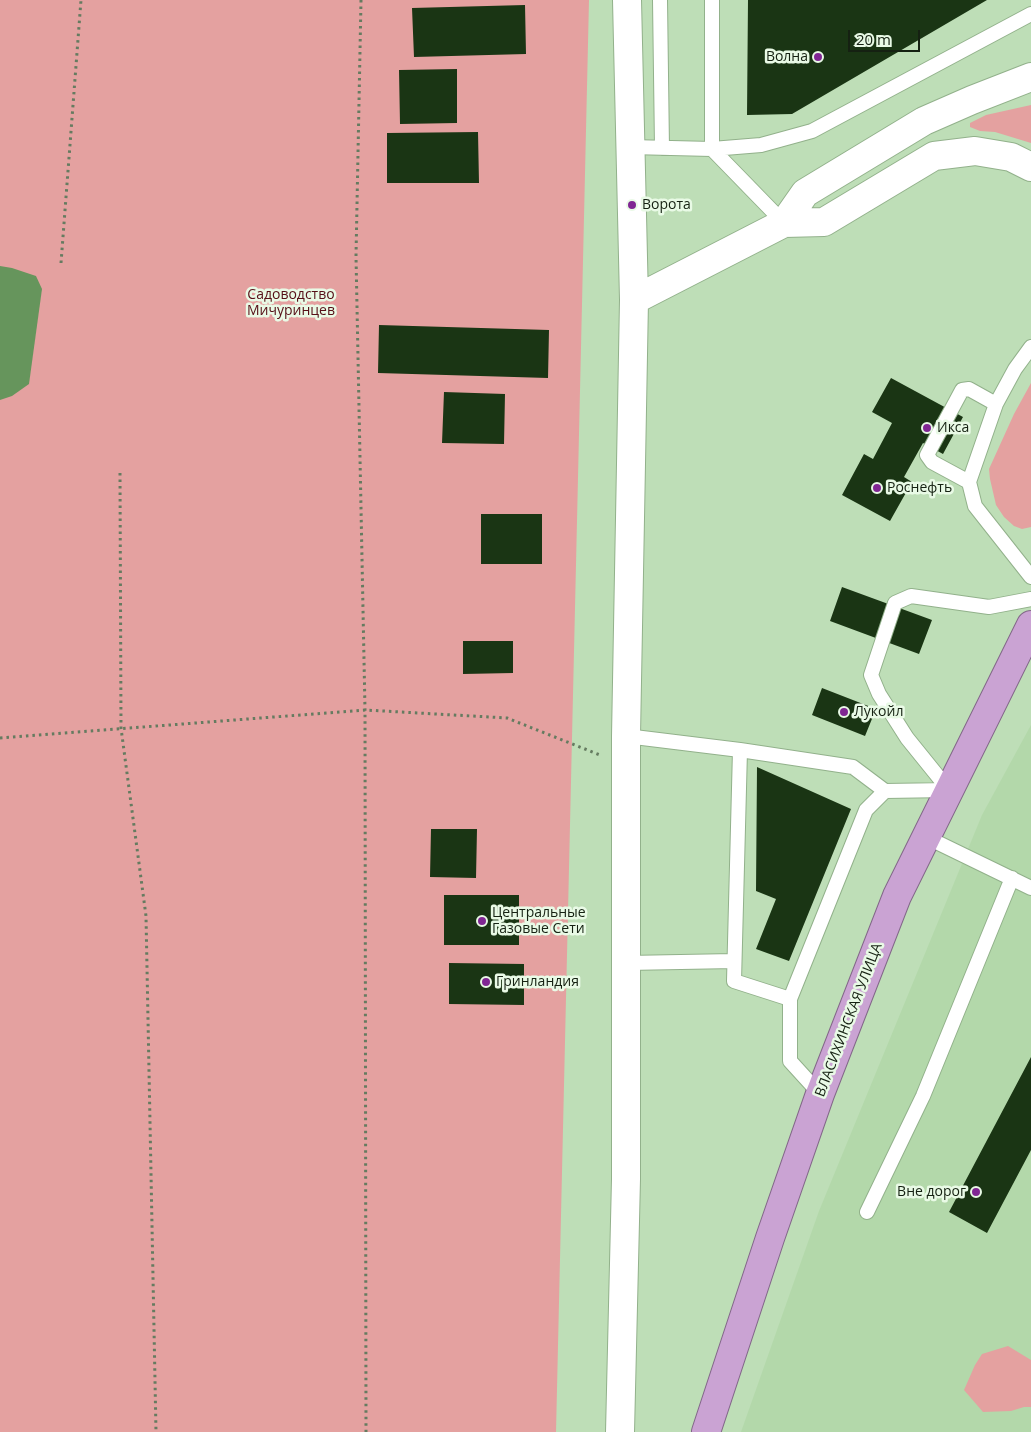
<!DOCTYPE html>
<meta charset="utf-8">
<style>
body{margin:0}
#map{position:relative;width:1031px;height:1432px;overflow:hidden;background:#bedeb7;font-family:"Open Sans",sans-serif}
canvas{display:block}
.scale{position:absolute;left:848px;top:30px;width:72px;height:22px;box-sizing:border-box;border:2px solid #152112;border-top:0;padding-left:6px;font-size:15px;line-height:18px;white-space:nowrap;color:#152112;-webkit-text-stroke:4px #e9fae6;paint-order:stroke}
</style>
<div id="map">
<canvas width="1031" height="1432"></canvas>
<div class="scale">20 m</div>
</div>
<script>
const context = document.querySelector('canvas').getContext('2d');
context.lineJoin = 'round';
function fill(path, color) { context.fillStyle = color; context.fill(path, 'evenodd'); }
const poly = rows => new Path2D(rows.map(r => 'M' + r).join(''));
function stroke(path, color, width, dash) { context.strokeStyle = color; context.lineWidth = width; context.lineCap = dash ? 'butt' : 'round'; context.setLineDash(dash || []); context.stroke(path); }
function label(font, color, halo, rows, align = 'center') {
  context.font = font + ' "Open Sans",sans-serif'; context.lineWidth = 5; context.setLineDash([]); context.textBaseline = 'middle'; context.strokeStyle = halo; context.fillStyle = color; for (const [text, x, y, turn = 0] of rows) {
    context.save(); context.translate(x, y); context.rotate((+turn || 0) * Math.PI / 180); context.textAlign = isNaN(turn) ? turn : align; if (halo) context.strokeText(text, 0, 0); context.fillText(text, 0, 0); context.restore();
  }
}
const built = poly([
 [1031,725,1031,1432,741,1432,819,1211,982,815]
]);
const green = poly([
 [0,0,589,0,556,1432,0,1432],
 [1031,105,1031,143,995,132,980,131,970,127,970,123,986,115],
 [1031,383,1031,527,1022,529,1014,526,1004,517,996,505,990,479,989,469,1014,414],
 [1008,1346,1031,1360,1031,1407,1024,1407,1011,1411,983,1412,964,1390,975,1365,982,1354]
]);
const water = poly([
 [0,266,12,268,36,276,42,289,29,384,12,396,0,400]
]);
const building = poly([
 [748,0,987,0,792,114,747,115],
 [525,5,526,54,414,57,412,8],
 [457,69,457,123,400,124,399,70],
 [478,132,479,183,387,183,387,133],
 [379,325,549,330,548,378,378,373],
 [891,378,963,417,943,454,923,443,904,477,912,482,890,521,842,495,864,454,873,459,892,423,872,412],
 [444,392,505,394,504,444,442,443],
 [481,514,542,514,542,564,481,564],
 [842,587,932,620,919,654,830,621],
 [463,641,513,641,513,673,463,674],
 [822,688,876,709,865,736,812,715],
 [757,767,851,809,789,961,756,949,776,899,756,891],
 [431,829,477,829,476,878,430,877],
 [444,895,519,895,519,945,444,945],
 [449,963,524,964,524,1005,449,1004],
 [1031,1057,1031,1150,987,1233,949,1212]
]);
const path = poly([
 [361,0,356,256,365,710,366,1432],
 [61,263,81,0],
 [120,473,121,728,146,916,156,1432],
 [0,738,365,710,507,718,600,755]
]);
const service = poly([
 [660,0,662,148],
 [712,0,712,149,784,223],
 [630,147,712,149,761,145,812,131,1031,14],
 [1031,347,1015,369,996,404,969,482,975,506,1031,577],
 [969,482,932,462,927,455,962,390,969,389,996,404],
 [626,736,740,750,853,767,885,791,949,790],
 [740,750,734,981,790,999],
 [949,790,907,738,879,694,871,675,895,603,911,596,989,607,1031,599],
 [926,837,1031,888],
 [627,963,734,961],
 [820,1094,790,1061,790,999,866,810,885,791],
 [867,1212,923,1096,1012,878]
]);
const minor = poly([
 [784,223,805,193,924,121,972,100,1031,77],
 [634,300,784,223,824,222,934,156,975,151,1011,157,1031,167],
 [620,1432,626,1179,626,736,634,300,627,0]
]);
const trunk = poly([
 [706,1432,770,1238,820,1094,897,896,1031,625]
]);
const markers = [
 [818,57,5,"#802693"],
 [632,205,5,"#802693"],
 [927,428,5,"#802693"],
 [877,488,5,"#802693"],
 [844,712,5,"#802693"],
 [482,921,5,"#802693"],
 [486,982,5,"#802693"],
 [976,1192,5,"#802693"]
];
const poiNames = [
 ["Волна",808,57,"right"],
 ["Ворота",642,205],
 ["Икса",937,428],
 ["Роснефть",887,488],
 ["Лукойл",854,712],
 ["Центральные",492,913],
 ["Газовые Сети",492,929],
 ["Гринландия",496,982],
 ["Вне дорог",966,1192,"right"]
];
const parkNames = [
 ["Садоводство",291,295],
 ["Мичуринцев",291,311]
];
const streetNames = [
 ["ВЛАСИХИНСКАЯ УЛИЦА",849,1020,-69]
];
fill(built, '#b3d8aa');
fill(green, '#e4a1a0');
fill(water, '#66955c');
fill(building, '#1a3514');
stroke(service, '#92b18b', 16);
stroke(minor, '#92b18b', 30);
stroke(trunk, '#826788', 30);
stroke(path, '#657b60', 3, [2.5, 4]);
stroke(service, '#fff', 14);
stroke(minor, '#fff', 28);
stroke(trunk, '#caa3d3', 28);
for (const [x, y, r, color] of markers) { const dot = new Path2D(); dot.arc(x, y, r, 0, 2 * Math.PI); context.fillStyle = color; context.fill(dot); stroke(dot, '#e9fae6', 2); }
label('14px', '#152112', '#e9fae6', poiNames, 'left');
label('14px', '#560f17', '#e9fae6', parkNames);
label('14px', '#152112', '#e9fae6', streetNames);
</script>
